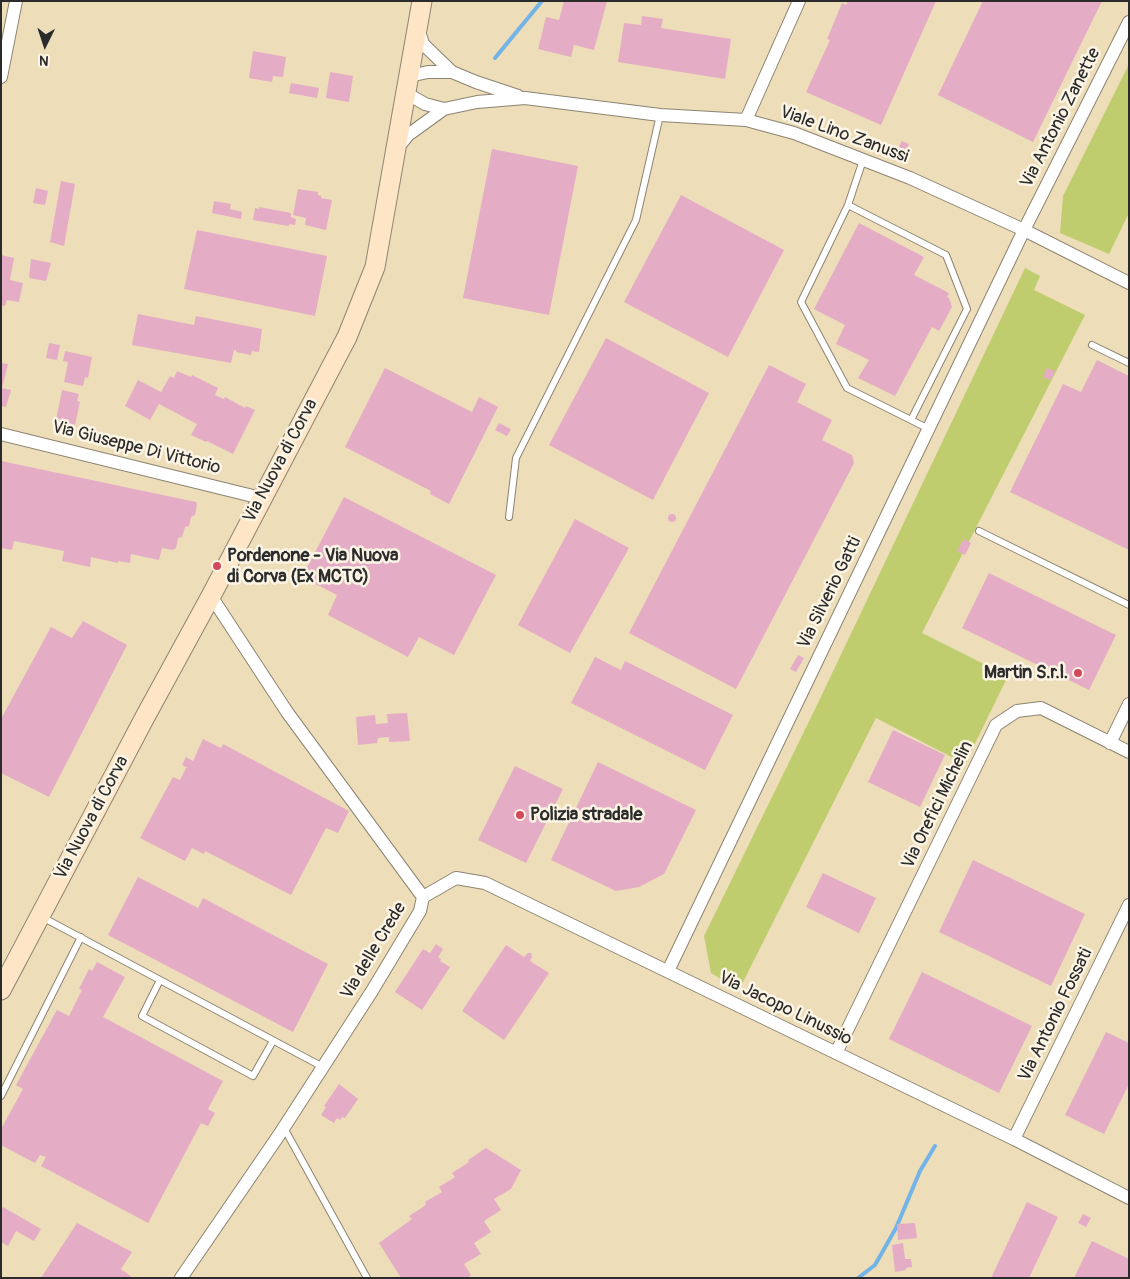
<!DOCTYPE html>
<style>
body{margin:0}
#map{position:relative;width:1130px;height:1279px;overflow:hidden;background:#edddb9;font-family:Pangolin,sans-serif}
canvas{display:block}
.frame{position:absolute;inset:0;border:2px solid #2b2b2b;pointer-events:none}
.north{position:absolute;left:20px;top:20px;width:50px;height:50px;-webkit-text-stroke:4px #fcf5e5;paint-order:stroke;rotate:184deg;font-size:14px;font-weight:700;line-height:20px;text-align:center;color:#2b2b2b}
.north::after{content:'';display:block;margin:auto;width:18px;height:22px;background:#2b2b2b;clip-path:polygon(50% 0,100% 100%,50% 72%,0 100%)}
</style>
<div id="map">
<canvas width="1130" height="1279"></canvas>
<div class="frame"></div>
<div class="north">N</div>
</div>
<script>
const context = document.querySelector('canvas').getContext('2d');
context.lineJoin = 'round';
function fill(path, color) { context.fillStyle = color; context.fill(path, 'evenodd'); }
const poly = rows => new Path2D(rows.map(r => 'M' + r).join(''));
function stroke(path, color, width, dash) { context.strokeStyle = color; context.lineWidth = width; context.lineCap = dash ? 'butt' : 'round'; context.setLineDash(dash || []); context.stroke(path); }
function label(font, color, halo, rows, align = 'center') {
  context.font = font + ' Pangolin,sans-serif'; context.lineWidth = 5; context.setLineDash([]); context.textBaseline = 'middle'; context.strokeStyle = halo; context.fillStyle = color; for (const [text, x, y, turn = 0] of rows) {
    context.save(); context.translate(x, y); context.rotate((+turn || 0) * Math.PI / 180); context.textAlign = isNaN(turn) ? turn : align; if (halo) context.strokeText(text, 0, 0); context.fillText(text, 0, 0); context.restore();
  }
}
const green = poly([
 [1129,64,1129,213,1109,254,1060,233,1063,196],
 [1025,268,1040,276,1034,290,1085,315,922,633,1008,676,965,764,876,718,739,990,711,973,704,936,817,705]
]);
const stream = poly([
 [495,58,542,1],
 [858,1278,875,1265,896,1228,920,1171,935,1146]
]);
const building = poly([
 [564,1,607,1,594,50,574,45,571,57,538,49,546,17,559,20],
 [848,1,936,1,881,125,806,92,830,40,827,39,842,3,846,5],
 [983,1,1102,1,1033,142,938,95],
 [642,16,663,19,661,28,731,39,725,79,618,62,624,23,641,25],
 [253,51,286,57,283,77,273,76,272,82,249,78],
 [330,72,353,76,349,102,326,98],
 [291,83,319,88,317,98,289,93],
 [902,141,909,144,906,150,899,147],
 [492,149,578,166,549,315,463,298],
 [61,181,75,184,64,246,50,242],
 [36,188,48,191,45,205,33,203],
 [298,189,318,192,318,195,321,196,321,198,332,200,326,230,305,225,306,218,293,215],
 [681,195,784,250,728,357,624,302],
 [214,201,231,204,230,209,242,212,241,219,212,213],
 [259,207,291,213,291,217,296,219,295,225,289,224,289,226,253,220,255,208,259,209],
 [859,223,924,257,914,275,949,293,947,297,949,298,952,307,939,331,932,327,895,396,858,378,869,360,836,344,845,325,814,309],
 [197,230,327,256,315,316,184,289],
 [1,255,14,258,10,280,23,283,19,302,7,300,5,306,1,305],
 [31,259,51,263,46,281,29,278],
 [138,314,194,325,196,316,262,329,259,352,252,351,251,355,236,352,236,350,234,350,231,363,132,345],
 [606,338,709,393,653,500,549,445],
 [49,343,60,345,57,360,46,358],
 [65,351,92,357,88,378,85,377,83,386,64,382,68,362,63,361],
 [1097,360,1129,376,1129,550,1010,492,1063,384,1081,392],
 [1,363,8,364,2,388,11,390,6,407,1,406],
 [769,365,806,384,797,402,832,420,822,440,852,455,854,463,736,689,629,633],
 [385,368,472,412,479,397,498,407,449,504,430,494,431,491,345,447],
 [1047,368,1055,371,1051,380,1043,377],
 [177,371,191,377,192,375,218,388,215,395,224,399,225,397,245,408,246,406,255,410,233,454,207,441,206,442,191,435,197,424,159,404,150,420,125,406,138,380,161,392,170,376,174,378],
 [62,390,79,394,77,401,80,402,75,425,56,420],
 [499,423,511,429,507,436,495,430],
 [1,461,196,502,197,504,195,515,191,517,189,526,185,527,182,537,178,538,176,548,173,550,162,548,159,560,131,554,130,563,118,561,118,563,91,557,90,567,62,561,64,551,14,541,12,550,1,548],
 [344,497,496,575,454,655,419,637,408,657,328,615,337,595,302,577],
 '668 518a4 4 0 1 1 8 0a4 4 0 1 1-8 0Z',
 [575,519,629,548,570,653,518,625],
 [964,539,971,543,965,555,957,551],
 [989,573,1116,635,1089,690,962,628],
 [83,621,127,645,49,797,1,773,1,719,51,627,72,638],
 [798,655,804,658,796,672,790,669],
 [595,657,621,670,625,661,733,715,705,770,571,703],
 [407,713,410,741,389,742,389,737,378,738,377,743,358,745,356,717,375,715,376,724,388,723,387,714],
 [893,730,945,755,920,807,868,782],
 [203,739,221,748,223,744,349,811,338,833,326,828,291,895,205,851,204,854,192,848,185,861,140,838,173,777,180,780,186,768,188,768,182,765,186,757,193,761],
 [598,762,696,810,664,874,639,887,616,891,551,860],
 [515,766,563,789,526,863,478,840],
 [973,860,1085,914,1051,986,939,932],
 [823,873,876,898,859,933,806,907],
 [138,877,198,908,203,898,328,964,293,1032,108,935],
 [436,944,443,949,438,957,441,959,440,961,450,967,422,1010,395,992,423,949,430,953],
 [506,945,524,957,528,953,531,953,532,957,530,961,549,973,504,1040,462,1011],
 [97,962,125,977,103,1017,223,1081,208,1109,215,1113,208,1126,201,1123,148,1223,41,1166,46,1157,40,1155,35,1163,1,1145,1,1129,23,1089,16,1085,57,1010,69,1016,82,990,79,989,89,969,92,971],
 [922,972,1032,1026,999,1093,889,1039],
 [1055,1001,1063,1004,1058,1013,1051,1009],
 [1106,1032,1129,1043,1129,1084,1104,1134,1065,1115],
 [339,1084,358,1099,345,1118,342,1117,340,1120,337,1118,334,1123,321,1115,326,1107,324,1106],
 [486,1148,521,1170,511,1189,494,1199,501,1210,484,1221,491,1232,474,1243,481,1254,464,1264,471,1275,467,1278,401,1278,379,1243,412,1219,409,1216,426,1205,425,1202,442,1192,439,1187,455,1177,452,1173,469,1162,468,1160],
 [1027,1202,1058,1217,1029,1278,991,1278],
 [3,1207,41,1229,34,1241,16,1231,8,1246,1,1242,1,1210],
 [1083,1214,1091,1218,1086,1227,1078,1223],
 [77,1223,132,1252,121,1269,133,1278,41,1278],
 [915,1223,917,1238,898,1240,897,1224],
 [1092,1241,1129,1259,1129,1278,1074,1278],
 [903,1243,905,1259,911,1259,912,1267,906,1268,906,1270,895,1272,892,1245]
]);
const service = poly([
 [863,160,848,205,801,302,847,388,929,429],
 [848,205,946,255,967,309,911,420],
 [1092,345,1129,363],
 [509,517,516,458,636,220,660,115],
 [979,531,1129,605],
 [42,917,323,1067],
 [160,980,142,1016,253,1076,273,1041],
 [1,1096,81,937],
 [284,1128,367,1278]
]);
const minor = poly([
 [419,31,423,44,452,72,476,82,518,96],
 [409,76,428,72,452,72],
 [1,77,16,1],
 [406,93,425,104,444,109],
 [746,120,799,1],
 [399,146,408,135,444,109,477,102,525,98,660,115,746,120,794,133,910,178,1024,230,1129,283],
 [1,434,261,498],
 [211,596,287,712,423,897],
 [1110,743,1129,704],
 [423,897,456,878,485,883,1014,1139,1129,1198],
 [668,971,1024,230,1129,22],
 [836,1053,996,725,1017,711,1041,708,1129,752],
 [1014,1139,1129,905],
 [181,1278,279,1135,372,991,420,911,423,897]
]);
const secondary = poly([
 [1,990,145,717,211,596,347,337,375,267,422,1]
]);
const markers = [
 [217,566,5,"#d1495b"],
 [1078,673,5,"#d1495b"],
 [520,815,5,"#d1495b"]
];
const streetNames = [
 ["Via Antonio Zanette",1061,118,-63],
 ["Viale Lino Zanussi",844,135,20],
 ["Via Giuseppe Di Vittorio",136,448,14],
 ["Via Nuova di Corva",281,461,-62],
 ["Via Silverio Gatti",830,593,-64],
 ["Via Orefici Michelin",938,805,-64],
 ["Via Nuova di Corva",92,818,-62],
 ["Via delle Crede",374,951,-59],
 ["Via Jacopo Linussio",785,1009,26],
 ["Via Antonio Fossati",1056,1015,-64]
];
const poiNames = [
 ["Pordenone - Via Nuova",227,556],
 ["di Corva (Ex MCTC)",227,577],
 ["Martin S.r.l.",1068,673,"right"],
 ["Polizia stradale",530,815]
];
fill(green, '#c0cd6f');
stroke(stream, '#73b4e8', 4);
fill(building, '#e4adc5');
stroke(service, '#8c8472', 8);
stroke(minor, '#8c8472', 14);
stroke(secondary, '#8c8472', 21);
stroke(service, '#fff', 6);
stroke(minor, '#fff', 12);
stroke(secondary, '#fde5c5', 19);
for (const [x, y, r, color] of markers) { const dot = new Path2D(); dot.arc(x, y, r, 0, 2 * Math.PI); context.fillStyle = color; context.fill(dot); stroke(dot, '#fcf5e5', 2); }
label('18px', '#2b2b2b', '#fcf5e5', streetNames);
label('bold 18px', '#2b2b2b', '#fcf5e5', poiNames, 'left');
</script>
